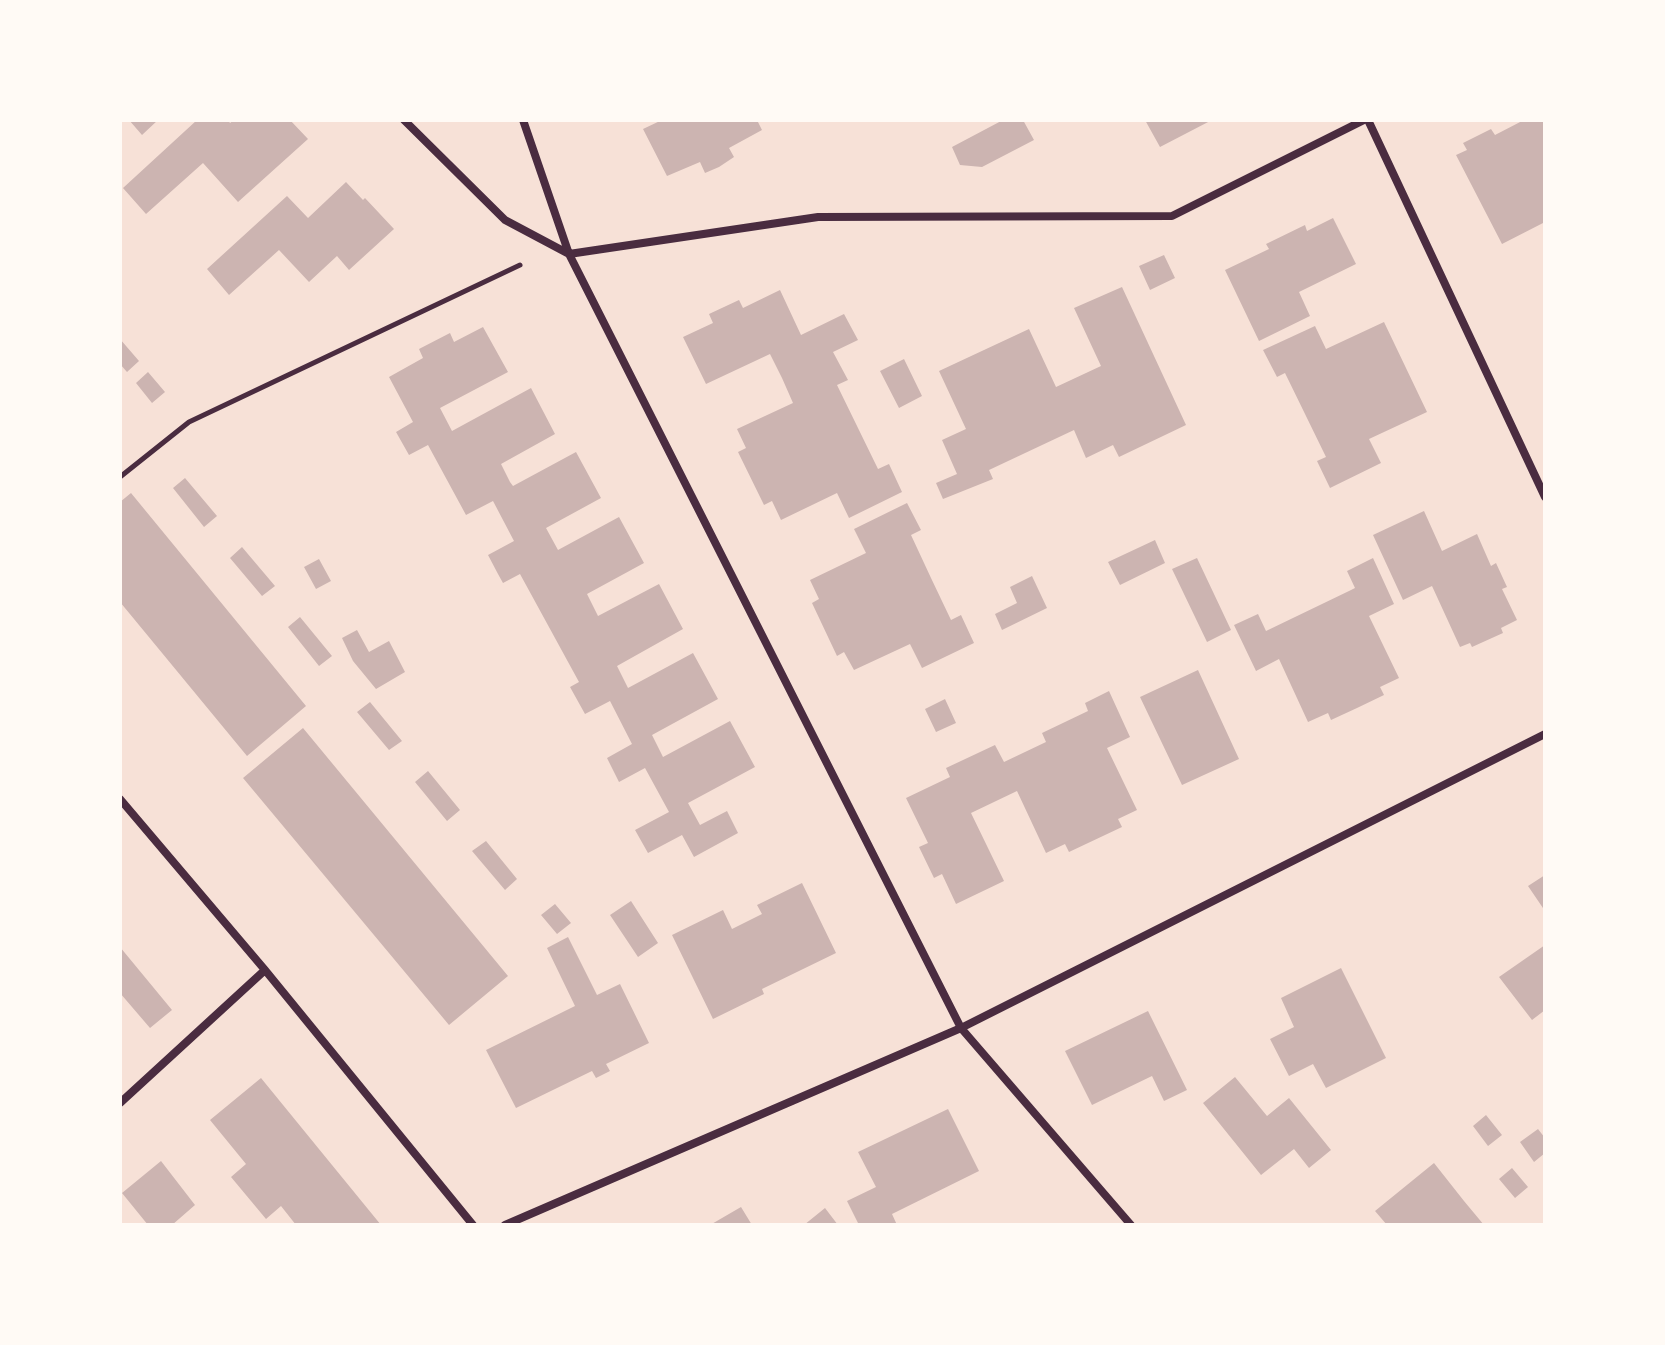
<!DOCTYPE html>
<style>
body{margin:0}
#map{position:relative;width:1665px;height:1345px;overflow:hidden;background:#f7e1d7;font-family:"Roboto Condensed",sans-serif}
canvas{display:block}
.frame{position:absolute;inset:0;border:122px solid #fffaf5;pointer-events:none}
</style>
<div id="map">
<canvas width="1665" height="1345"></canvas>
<div class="frame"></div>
</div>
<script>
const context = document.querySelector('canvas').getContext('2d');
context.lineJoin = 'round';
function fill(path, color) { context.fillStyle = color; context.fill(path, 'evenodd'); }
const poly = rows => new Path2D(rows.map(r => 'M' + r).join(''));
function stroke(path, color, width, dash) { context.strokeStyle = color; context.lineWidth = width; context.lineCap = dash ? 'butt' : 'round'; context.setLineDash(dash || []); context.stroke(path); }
const building = poly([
 [129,120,158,120,142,135],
 [197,120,228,120,230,123,234,120,290,120,308,139,238,202,203,163,146,214,123,188],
 [662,120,757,120,762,130,729,148,734,157,719,167,705,173,700,162,667,176,643,129],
 [1003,120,1023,120,1034,140,982,167,960,165,952,147],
 [1145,120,1212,120,1160,147],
 [1524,120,1545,120,1545,222,1502,244,1456,155,1467,150,1463,143,1491,129,1495,135],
 [346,182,363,200,365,198,394,229,349,270,337,256,309,282,279,250,229,295,207,269,287,196,308,218],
 [1333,218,1356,264,1299,292,1310,316,1259,341,1225,270,1269,249,1266,244,1305,225,1307,231],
 [1164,255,1175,278,1150,290,1139,266],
 [1122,287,1186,425,1119,457,1113,445,1086,458,1074,430,989,470,993,479,943,499,936,483,957,474,942,440,966,429,939,371,1029,329,1056,387,1101,366,1074,308],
 [780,290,801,335,844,314,858,340,833,352,848,380,837,385,878,469,889,464,902,492,849,518,837,493,781,520,772,501,764,505,738,452,746,448,737,429,793,403,782,378,770,354,706,384,683,337,713,323,709,314,739,300,743,308],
 [1384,322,1427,412,1369,439,1381,463,1330,488,1317,461,1326,457,1285,373,1277,377,1263,350,1315,326,1326,349],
 [483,327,508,372,440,408,452,431,531,388,555,434,501,464,510,482,513,486,576,452,601,498,546,528,558,550,619,517,644,563,587,594,598,616,659,584,683,629,617,666,628,688,693,653,718,699,652,735,663,757,730,721,755,767,688,803,700,825,727,811,738,833,694,857,682,835,648,853,635,830,669,812,645,768,619,782,607,758,632,744,610,701,585,714,570,687,579,682,520,574,503,583,498,574,488,555,514,541,493,501,466,515,428,445,409,455,396,432,413,422,389,377,423,358,419,349,450,333,454,342],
 [120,339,139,361,127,372,120,364],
 [904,359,922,396,899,408,880,371],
 [148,372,165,392,152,403,136,383],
 [185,478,217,516,204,527,173,488],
 [131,493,306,706,247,756,120,602,120,502],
 [907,503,921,530,911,535,931,578,951,620,961,615,974,643,922,668,910,644,854,670,844,652,837,656,812,603,819,599,810,580,866,553,854,529],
 [1424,511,1442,551,1477,534,1491,566,1496,563,1507,587,1502,589,1517,620,1501,628,1503,633,1472,647,1470,643,1460,647,1432,586,1403,600,1373,535],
 [1155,540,1165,563,1120,585,1108,562],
 [242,547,275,586,262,596,230,558],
 [1197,558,1231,630,1207,642,1172,569],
 [1373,558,1394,604,1369,616,1399,678,1380,687,1384,695,1357,708,1331,720,1328,713,1308,722,1279,659,1256,671,1234,625,1258,614,1266,631,1349,591,1355,588,1347,571],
 [319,559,331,581,316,589,304,567],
 [1032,576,1047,608,1002,630,995,614,1017,603,1010,587],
 [300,617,332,656,319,666,288,627],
 [357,630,369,652,389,641,405,672,376,689,353,661,342,638],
 [1198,670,1239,759,1182,785,1140,697],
 [1109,691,1130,737,1107,748,1137,810,1118,819,1122,827,1069,852,1065,844,1046,853,1017,791,971,813,1004,881,956,904,942,874,934,878,919,847,928,843,906,798,950,777,946,768,995,745,1004,762,1046,742,1042,733,1088,711,1085,703],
 [945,699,956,723,936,732,925,709],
 [370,702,402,741,389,750,357,712],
 [303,728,508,976,449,1025,243,778],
 [428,771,460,810,447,821,415,782],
 [486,841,517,879,505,890,472,851],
 [1545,875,1545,911,1528,886],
 [802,883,836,953,762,989,764,994,713,1019,672,935,723,910,732,929,762,914,757,905],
 [631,901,658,943,638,957,610,915],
 [555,904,571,923,557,934,541,915],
 [568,937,597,995,620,984,649,1043,606,1064,610,1071,596,1078,592,1071,516,1108,486,1050,575,1006,547,948],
 [1545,945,1545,1010,1532,1020,1499,977],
 [120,947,172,1010,150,1028,120,993],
 [1341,968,1386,1058,1326,1088,1313,1064,1289,1076,1270,1039,1294,1027,1281,998],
 [1148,1011,1187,1090,1164,1101,1152,1076,1092,1105,1065,1051],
 [1235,1077,1267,1116,1289,1098,1331,1150,1309,1168,1294,1149,1261,1175,1203,1103],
 [261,1078,332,1165,381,1225,296,1225,281,1206,266,1219,231,1177,246,1164,210,1120],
 [948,1109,979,1171,892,1214,897,1225,859,1225,847,1201,876,1187,858,1152],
 [1486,1115,1502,1135,1488,1146,1473,1126],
 [1538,1129,1545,1138,1545,1153,1534,1162,1520,1142],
 [161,1161,195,1205,172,1225,148,1225,122,1193],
 [1434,1163,1464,1201,1484,1225,1387,1225,1375,1211],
 [1512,1168,1528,1187,1515,1198,1499,1179],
 [741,1207,752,1225,710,1225],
 [825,1208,838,1225,804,1225]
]);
const path = poly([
 [120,477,189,422,520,265]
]);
const minor = poly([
 [404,120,505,220,569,254,818,217,1172,216,1364,120],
 [523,120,569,254,961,1028,1131,1225],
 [1368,120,1545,497],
 [120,799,265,970,473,1225],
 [120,1103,265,970],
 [505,1225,961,1028,1545,734]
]);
fill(building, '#ccb4b1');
stroke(path, '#4a2c40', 5);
stroke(minor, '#4a2c40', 8);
</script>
